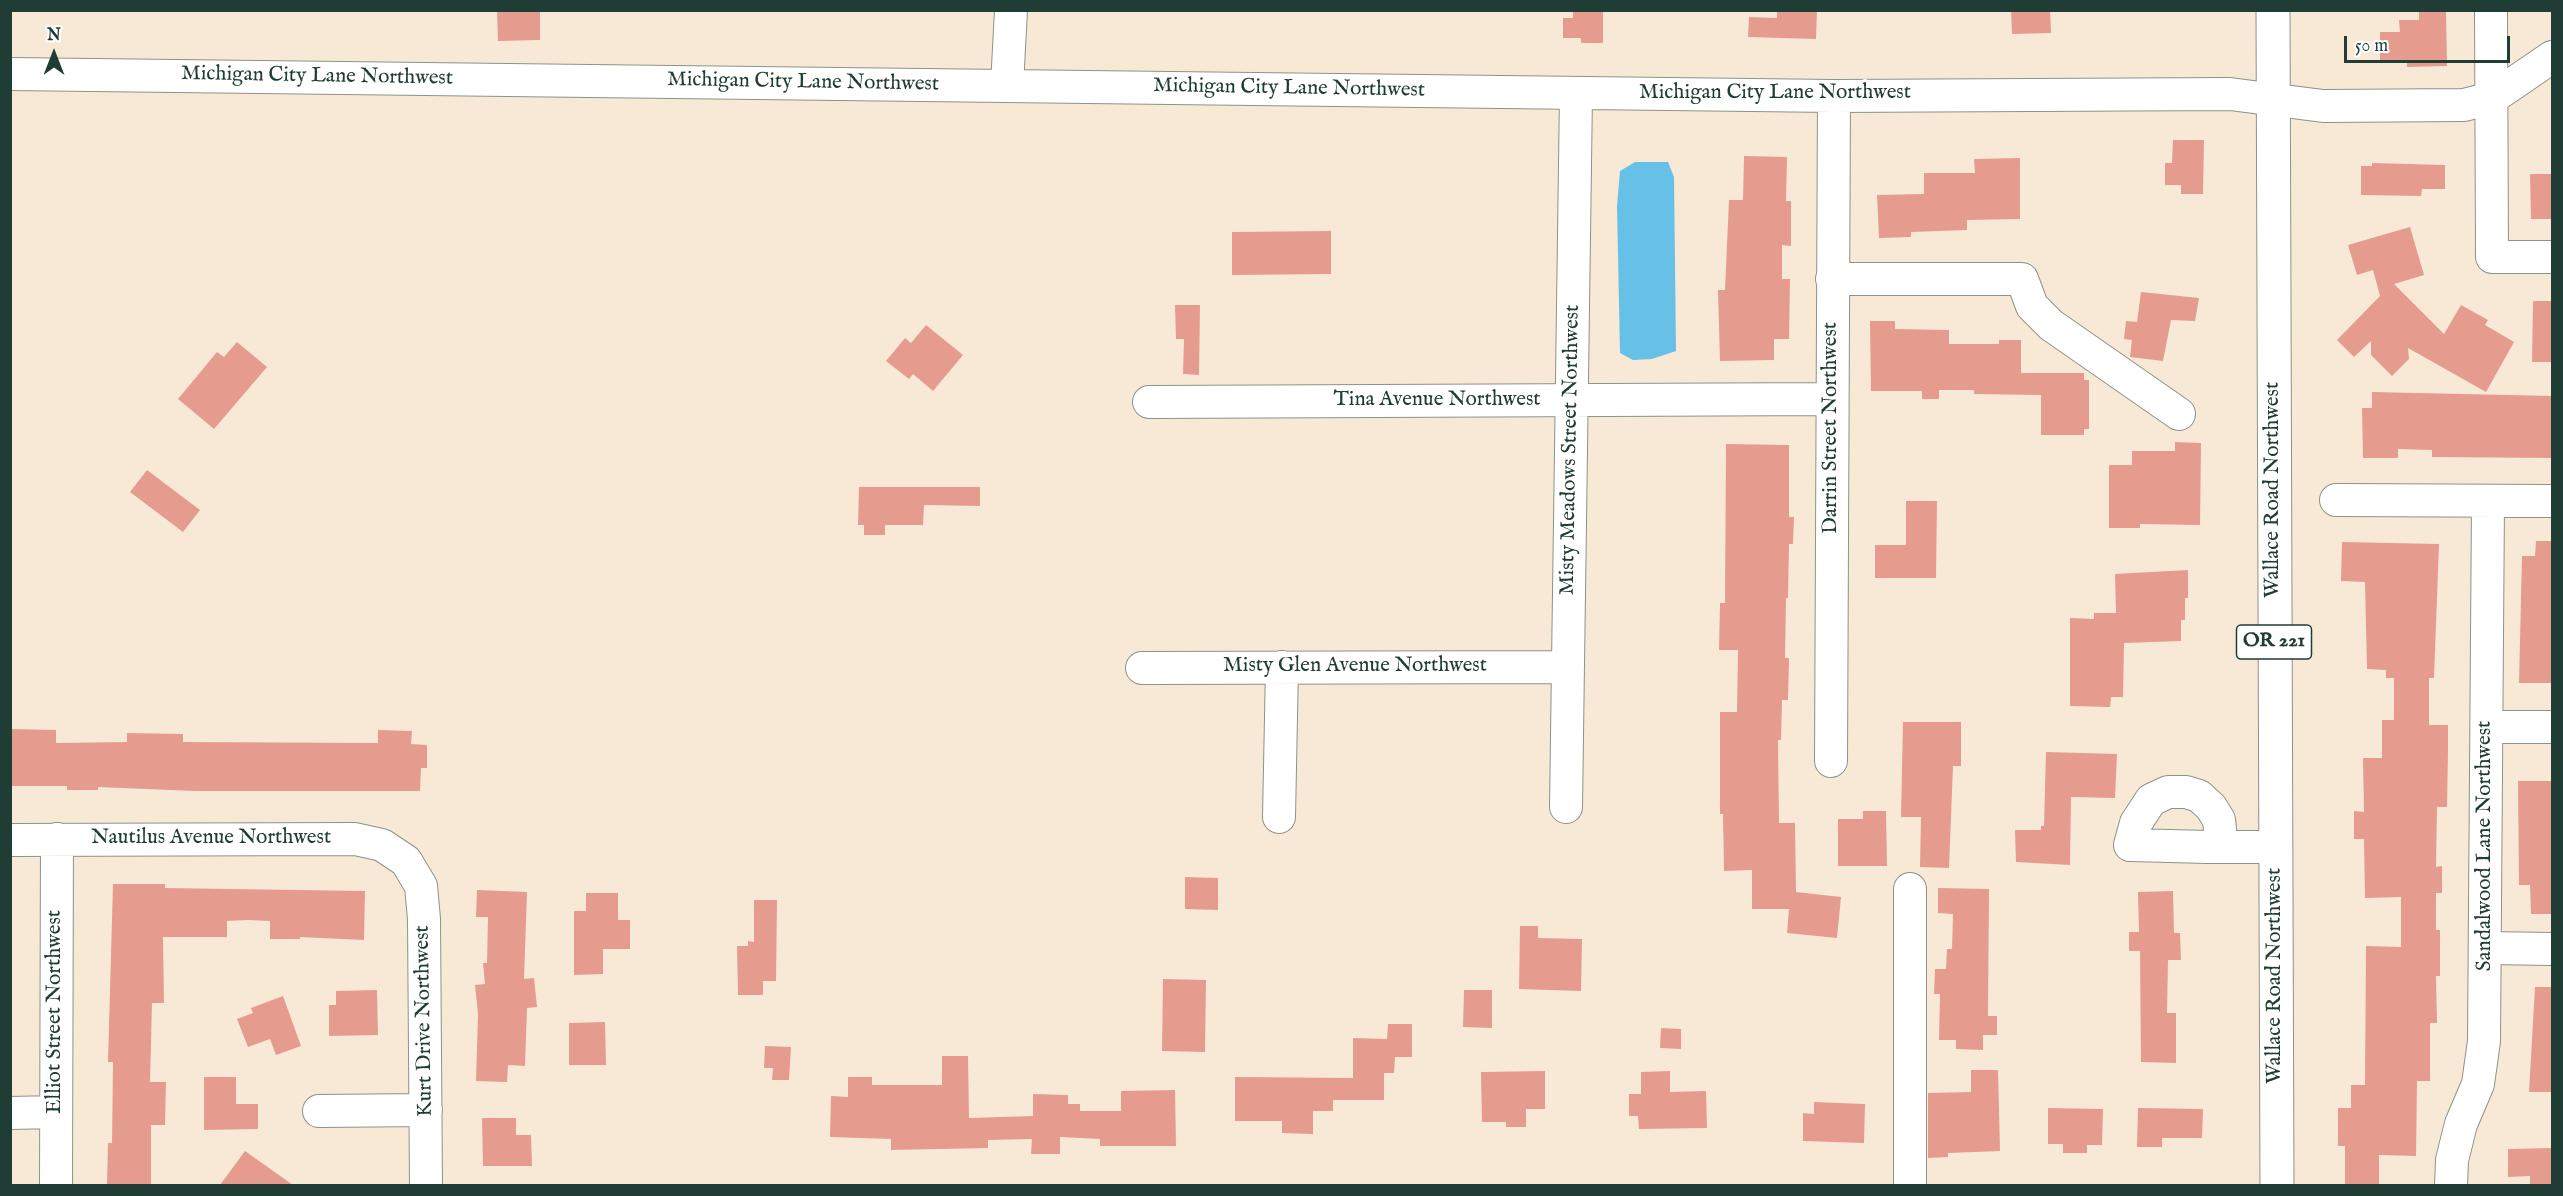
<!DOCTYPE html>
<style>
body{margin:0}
#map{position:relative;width:2563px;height:1196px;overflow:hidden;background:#f8e9d7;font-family:"IM FELL English",serif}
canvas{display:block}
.frame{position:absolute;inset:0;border:12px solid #1f3d34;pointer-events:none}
.north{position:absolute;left:24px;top:24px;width:60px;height:60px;-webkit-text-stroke:4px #fff;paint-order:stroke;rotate:0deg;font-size:16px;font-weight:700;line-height:24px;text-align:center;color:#1f3d34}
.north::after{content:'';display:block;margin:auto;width:21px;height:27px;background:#1f3d34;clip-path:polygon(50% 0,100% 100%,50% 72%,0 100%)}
.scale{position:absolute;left:2344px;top:36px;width:166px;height:27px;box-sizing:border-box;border:3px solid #1f3d34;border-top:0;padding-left:8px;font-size:18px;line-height:21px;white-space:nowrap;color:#1f3d34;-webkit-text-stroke:4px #fff;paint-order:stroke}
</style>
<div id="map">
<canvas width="2563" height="1196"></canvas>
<div class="frame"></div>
<div class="north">N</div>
<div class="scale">50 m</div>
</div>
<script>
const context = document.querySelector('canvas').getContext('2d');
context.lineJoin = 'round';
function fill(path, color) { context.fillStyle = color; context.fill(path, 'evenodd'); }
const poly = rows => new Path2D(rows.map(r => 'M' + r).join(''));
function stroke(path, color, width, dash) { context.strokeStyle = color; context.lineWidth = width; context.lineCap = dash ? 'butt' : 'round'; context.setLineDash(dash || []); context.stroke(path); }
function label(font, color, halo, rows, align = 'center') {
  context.font = font + ' "IM FELL English",serif'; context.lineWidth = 6; context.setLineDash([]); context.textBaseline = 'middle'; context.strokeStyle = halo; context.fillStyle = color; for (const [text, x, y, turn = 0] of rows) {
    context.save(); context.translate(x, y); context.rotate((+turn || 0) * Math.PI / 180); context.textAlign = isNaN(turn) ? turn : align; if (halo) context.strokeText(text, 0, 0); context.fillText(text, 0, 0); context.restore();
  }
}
const water = poly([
 [1635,162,1668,162,1674,177,1676,351,1652,359,1633,360,1620,353,1617,206,1620,171]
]);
const building = poly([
 [497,10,540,10,540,40,498,41],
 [1573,10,1603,10,1603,43,1581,43,1581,38,1563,38,1563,18,1573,18],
 [1777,10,1817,10,1816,39,1748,37,1749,17,1777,18],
 [2011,10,2050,10,2051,33,2012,34],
 [2419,10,2446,10,2447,66,2407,67,2407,62,2380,62,2380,32,2400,32,2399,20,2419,20],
 [2173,140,2204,140,2203,194,2181,194,2181,185,2165,185,2165,163,2172,163],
 [1744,156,1787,157,1786,201,1791,201,1791,246,1782,245,1782,279,1790,279,1789,339,1774,339,1774,360,1720,361,1718,290,1725,290,1729,200,1743,200],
 [2020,158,2020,219,1967,220,1967,230,1911,232,1911,237,1879,238,1877,195,1924,194,1924,173,1975,173,1974,159],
 [2372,163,2445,165,2445,189,2422,189,2421,196,2361,195,2361,166,2372,166],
 [2530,174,2553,174,2553,219,2531,219],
 [2410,227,2424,275,2394,284,2444,334,2461,305,2488,320,2485,325,2514,342,2486,392,2408,348,2409,359,2392,376,2371,355,2371,341,2354,357,2337,340,2380,296,2373,270,2357,275,2348,245],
 [1331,231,1331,274,1232,275,1232,232],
 [2141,292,2199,298,2195,321,2171,320,2163,361,2130,357,2132,340,2124,339,2126,321,2137,322],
 [2533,301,2553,301,2553,362,2532,362],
 [1175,305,1200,305,1199,375,1183,374,1184,339,1176,339],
 [1870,321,1895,321,1895,329,1949,330,1949,344,1999,344,1999,340,2021,340,2021,373,2084,373,2084,380,2089,380,2089,429,2084,429,2084,435,2041,435,2041,395,1974,394,1974,390,1939,390,1939,399,1922,399,1922,391,1871,391],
 [926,325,963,355,933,391,913,374,909,379,886,361,905,338,911,343],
 [237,342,267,367,214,429,178,399,217,352,224,357],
 [2372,392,2553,396,2553,458,2432,457,2432,450,2398,449,2398,458,2363,458,2362,408,2372,408],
 [2175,442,2201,443,2200,525,2140,524,2140,528,2109,528,2109,465,2132,465,2132,451,2175,451],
 [1726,444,1789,445,1789,517,1794,517,1793,544,1789,544,1788,598,1786,598,1785,658,1789,658,1788,700,1782,700,1781,740,1778,740,1779,823,1795,823,1796,892,1841,897,1837,938,1787,933,1789,909,1752,909,1752,870,1724,871,1723,814,1720,814,1720,712,1737,712,1738,650,1719,650,1720,603,1725,603],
 [147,470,200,510,183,532,130,492],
 [859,487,980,487,980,506,924,505,923,525,885,525,885,535,864,535,864,525,858,525],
 [1906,501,1937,501,1936,578,1875,578,1875,545,1906,545],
 [2536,541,2553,541,2553,683,2519,683,2522,556,2535,556],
 [2342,542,2439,544,2434,678,2429,678,2429,725,2448,725,2448,752,2447,807,2437,807,2436,867,2442,866,2442,893,2436,893,2436,930,2440,930,2440,976,2436,976,2437,1023,2430,1023,2430,1081,2417,1081,2416,1156,2379,1155,2379,1185,2345,1185,2345,1146,2338,1146,2338,1108,2351,1108,2351,1085,2365,1085,2366,946,2401,947,2401,897,2365,898,2364,839,2354,839,2354,811,2364,812,2363,758,2382,758,2382,720,2394,720,2394,678,2386,678,2386,670,2367,669,2365,582,2341,581],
 [2188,570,2188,598,2185,598,2185,620,2181,620,2181,641,2124,643,2123,697,2111,697,2110,707,2070,706,2070,618,2094,619,2094,613,2116,613,2115,574],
 [1903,722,1961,722,1961,766,1953,766,1949,868,1920,867,1921,817,1901,817],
 [10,729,56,730,56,743,127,742,127,733,183,734,183,742,378,743,378,730,412,731,411,744,427,745,427,768,421,768,420,791,195,791,98,787,98,790,67,790,67,786,10,786],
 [2046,752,2117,754,2115,798,2071,797,2070,865,2016,862,2015,830,2041,830,2041,826,2044,826],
 [2518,781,2553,781,2553,914,2531,914,2530,885,2519,885],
 [1863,811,1886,811,1887,866,1838,866,1838,819,1863,819],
 [1185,877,1218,878,1218,910,1185,909],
 [113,884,165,884,165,888,365,891,364,940,300,937,300,939,270,939,270,921,247,920,227,921,227,937,163,937,164,1003,152,1003,150,1082,166,1082,165,1125,151,1125,151,1185,107,1185,108,1143,112,1143,113,1062,108,1062],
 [1938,888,1989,889,1988,1016,1997,1016,1997,1035,1983,1035,1983,1050,1956,1049,1956,1040,1939,1040,1940,994,1934,994,1935,969,1946,969,1947,949,1952,949,1953,914,1938,913],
 [477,890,527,892,524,979,534,978,537,1007,527,1008,525,1066,508,1065,507,1082,476,1081,478,1014,475,985,485,984,483,963,487,963,488,917,476,917],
 [2173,891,2174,933,2180,933,2181,960,2168,960,2167,1013,2176,1013,2176,1063,2141,1062,2140,951,2129,951,2129,932,2139,932,2138,892],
 [586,893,618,893,618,920,630,920,630,949,603,949,603,974,574,975,574,911,586,911],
 [754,900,777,900,776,981,763,981,763,995,738,995,737,946,748,946,748,941,754,942],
 [1520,926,1538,926,1538,938,1582,939,1581,991,1519,989],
 [1163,979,1206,980,1205,1052,1162,1051],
 [2535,987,2553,987,2553,1092,2529,1092],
 [377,990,378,1035,329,1036,329,1005,336,1005,336,991],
 [1464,990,1492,990,1492,1028,1463,1027],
 [283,996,301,1046,276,1055,270,1039,248,1047,237,1019,253,1013,251,1008],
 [605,1022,606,1065,569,1065,569,1023],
 [1388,1024,1412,1024,1412,1057,1395,1057,1394,1073,1384,1073,1384,1100,1333,1100,1333,1111,1313,1111,1313,1134,1282,1133,1282,1121,1235,1121,1235,1077,1353,1078,1353,1038,1387,1039],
 [1661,1028,1681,1029,1681,1049,1660,1048],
 [765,1046,791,1047,789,1080,772,1080,773,1068,764,1068],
 [942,1056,968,1056,969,1118,1033,1116,1033,1094,1068,1095,1068,1104,1080,1104,1080,1111,1121,1111,1121,1091,1175,1090,1176,1146,1100,1146,1100,1139,1060,1137,1060,1154,1031,1154,1032,1139,988,1140,988,1148,891,1150,891,1139,830,1137,831,1096,848,1097,848,1077,872,1077,872,1085,942,1085],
 [1971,1070,1998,1070,2000,1151,1948,1153,1948,1157,1928,1158,1928,1093,1971,1092],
 [1545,1071,1545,1109,1526,1109,1526,1127,1506,1127,1506,1122,1482,1122,1481,1072],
 [1670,1071,1670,1092,1706,1091,1707,1128,1639,1129,1638,1116,1629,1116,1629,1094,1641,1094,1641,1072],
 [204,1077,236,1077,236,1104,258,1104,258,1129,204,1130],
 [1814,1102,1865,1104,1864,1143,1803,1141,1803,1113,1814,1114],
 [2048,1108,2103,1109,2102,1145,2087,1145,2087,1153,2063,1153,2063,1144,2048,1144],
 [2138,1108,2203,1109,2202,1138,2162,1138,2162,1147,2137,1147],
 [482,1118,516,1118,516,1135,531,1135,532,1166,483,1166],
 [2553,1148,2553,1185,2530,1185,2530,1176,2508,1177,2508,1149],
 [245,1151,293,1185,220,1185]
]);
const minor = poly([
 [2491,10,2492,257,2552,257],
 [10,74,1834,96,2230,94,2323,106,2464,105,2492,98,2552,57],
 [1007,86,1011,10],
 [1832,279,2022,279,2032,306,2051,325,2179,414],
 [1149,402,1832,399],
 [2336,500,2552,501],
 [1142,668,1568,667],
 [2487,727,2552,727],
 [1831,761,1834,96],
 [1566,807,1576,93],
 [1279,817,1282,667],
 [10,840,355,839,382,845,406,861,421,886,424,919,426,1186],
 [2222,847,2219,820,2211,807,2199,796,2186,792,2168,792,2151,800,2136,823,2130,845,2208,847,2275,847],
 [2487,948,2552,949],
 [319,1111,426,1110],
 [10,1113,56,1112],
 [56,1186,57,839],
 [1910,1186,1910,889],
 [2451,1186,2452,1160,2461,1124,2478,1084,2484,1041,2488,501]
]);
const major = poly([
 [2273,10,2277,1186]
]);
const shields = [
 [2274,642,75]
];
const shieldNames = [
 ["OR 221",2274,642]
];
const streetNames = [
 ["Michigan City Lane Northwest",317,77,1],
 ["Michigan City Lane Northwest",803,83,1],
 ["Michigan City Lane Northwest",1289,89,1],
 ["Michigan City Lane Northwest",1775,94],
 ["Tina Avenue Northwest",1437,401],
 ["Darrin Street Northwest",1832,428,-90],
 ["Misty Meadows Street Northwest",1571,450,-89],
 ["Wallace Road Northwest",2274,490,-90],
 ["Misty Glen Avenue Northwest",1355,667],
 ["Nautilus Avenue Northwest",211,839],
 ["Sandalwood Lane Northwest",2486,846,-90],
 ["Wallace Road Northwest",2276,976,-90],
 ["Elliot Street Northwest",56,1012,-90],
 ["Kurt Drive Northwest",425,1021,-91]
];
fill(water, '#67c0e5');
fill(building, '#e59c8e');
stroke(minor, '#8c9386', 34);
stroke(major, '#8c9386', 35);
stroke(minor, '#fff', 32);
stroke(major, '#fff', 33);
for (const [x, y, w] of shields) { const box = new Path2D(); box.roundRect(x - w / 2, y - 17, w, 34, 4.5); context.fillStyle = '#fff'; context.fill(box); stroke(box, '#1f3d34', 1.5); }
label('bold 20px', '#1f3d34', null, shieldNames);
label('21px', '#1f3d34', '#fff', streetNames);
</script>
